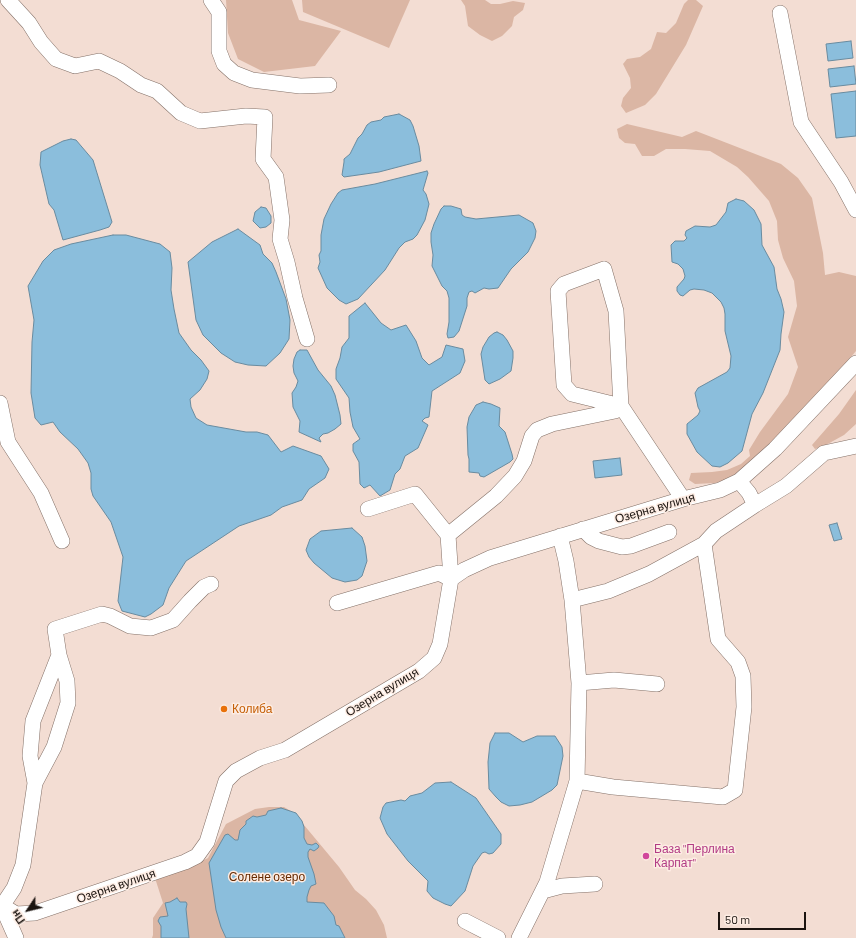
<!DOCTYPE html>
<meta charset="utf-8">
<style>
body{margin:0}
#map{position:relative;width:856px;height:938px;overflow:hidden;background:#f3ddd3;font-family:Barlow,sans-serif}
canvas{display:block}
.north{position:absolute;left:8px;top:890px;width:40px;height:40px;-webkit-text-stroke:3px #fdece3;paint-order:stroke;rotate:235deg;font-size:11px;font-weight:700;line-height:16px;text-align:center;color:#1b1410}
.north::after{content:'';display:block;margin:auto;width:14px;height:18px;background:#1b1410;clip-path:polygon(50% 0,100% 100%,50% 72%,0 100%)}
.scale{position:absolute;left:718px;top:912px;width:88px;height:18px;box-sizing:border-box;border:2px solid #1b1410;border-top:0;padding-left:5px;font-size:12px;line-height:14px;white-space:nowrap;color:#1b1410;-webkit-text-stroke:3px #fdece3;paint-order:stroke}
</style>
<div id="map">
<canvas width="856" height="938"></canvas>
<div class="north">Пн</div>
<div class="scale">50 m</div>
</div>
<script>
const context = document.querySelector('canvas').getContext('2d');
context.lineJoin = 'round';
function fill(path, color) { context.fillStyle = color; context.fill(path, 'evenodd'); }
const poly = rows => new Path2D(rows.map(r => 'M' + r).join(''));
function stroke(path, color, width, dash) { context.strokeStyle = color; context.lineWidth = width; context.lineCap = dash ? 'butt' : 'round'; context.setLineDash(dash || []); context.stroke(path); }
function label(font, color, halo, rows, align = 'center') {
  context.font = font + ' Barlow,sans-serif'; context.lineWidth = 3; context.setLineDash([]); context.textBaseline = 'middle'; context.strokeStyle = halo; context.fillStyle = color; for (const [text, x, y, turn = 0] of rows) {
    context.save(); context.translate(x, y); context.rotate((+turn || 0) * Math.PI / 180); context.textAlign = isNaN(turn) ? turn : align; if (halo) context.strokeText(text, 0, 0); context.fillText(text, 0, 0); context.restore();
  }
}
const green = poly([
 [226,0,292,0,299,20,341,31,315,66,264,72,238,59,228,33],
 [302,0,410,0,389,48,303,12],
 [461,0,485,0,491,4,500,4,513,1,525,3,523,10,514,17,512,26,502,36,492,41,480,35,468,26,465,6],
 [688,0,696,0,703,6,686,45,656,94,645,105,626,113,621,106,623,98,631,88,630,78,623,64,627,59,640,57,651,49,657,32,666,33,676,23,684,4],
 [627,124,682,137,696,131,781,164,798,178,812,198,823,253,825,275,839,272,856,276,856,351,795,423,734,477,715,483,695,484,689,480,691,473,712,472,727,470,741,464,750,456,749,450,760,432,788,394,798,367,788,337,797,306,794,281,783,258,778,240,777,221,769,201,748,177,737,167,710,151,685,149,666,149,654,156,642,156,635,144,625,143,619,138,617,129],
 [856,390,856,424,844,435,824,446,815,449,812,445,839,414],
 [269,807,284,807,294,813,339,867,355,890,366,899,376,910,384,925,387,938,152,938,153,935,153,918,163,903,155,878,186,869,208,858,226,824,255,809]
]);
const water = poly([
 [851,41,853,58,828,61,826,44,851,41],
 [854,66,856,84,830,87,828,69,854,66],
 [856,91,856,136,836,138,831,94,856,91],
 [399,114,410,120,413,126,419,146,421,161,379,172,344,177,342,175,344,162,344,159,350,154,358,138,362,134,367,125,371,122,381,120,384,117,399,114],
 [71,139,76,140,93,160,112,222,109,227,100,230,63,240,54,210,49,204,40,165,41,152,63,141,71,139],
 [427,171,428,173,423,190,426,194,429,204,425,220,417,235,413,239,405,242,399,248,385,270,358,299,346,304,339,300,327,288,318,268,320,262,319,255,321,251,321,235,324,219,331,204,338,193,342,190,375,184,427,171],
 [736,199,744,201,754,210,761,224,762,245,774,267,777,289,781,299,784,312,781,334,780,350,763,393,752,414,742,451,728,463,720,467,712,466,697,452,687,434,687,424,698,415,700,411,698,407,695,393,698,388,727,372,730,368,731,356,725,331,725,314,724,308,721,302,712,293,704,290,694,289,690,290,683,296,680,295,677,291,677,287,684,279,685,276,683,269,678,264,672,262,671,245,675,241,684,241,687,238,685,235,686,231,695,226,710,227,716,225,726,212,728,203,736,199],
 [444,206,451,206,461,209,462,215,465,217,476,219,519,215,533,223,536,231,535,238,528,252,511,269,498,288,489,289,484,288,475,293,472,291,469,292,467,298,467,306,459,331,454,337,448,338,447,334,449,322,449,298,447,291,442,286,432,266,433,255,431,242,431,233,434,224,441,209,444,206],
 [261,207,266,208,271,216,271,223,266,227,260,228,253,221,255,212,261,207],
 [238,229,260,245,263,254,272,263,276,272,286,299,290,320,289,339,280,353,266,366,248,365,235,362,221,353,203,335,196,320,188,262,212,242,238,229],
 [113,235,126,235,160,244,170,252,172,268,171,290,174,309,179,333,191,350,201,360,209,371,207,379,200,390,190,399,191,407,196,418,207,425,246,432,257,432,268,435,281,452,293,446,321,456,329,469,325,478,309,489,302,500,282,507,271,515,239,526,186,561,169,588,163,605,151,614,145,617,122,611,118,601,123,557,111,522,93,496,91,489,91,473,88,463,78,449,60,432,53,422,41,425,35,418,31,393,32,342,34,320,28,286,43,261,54,250,71,244,113,235],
 [365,303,381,323,391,330,406,325,416,341,422,358,429,365,442,357,446,345,463,349,465,361,460,373,432,391,429,417,425,418,422,421,428,425,418,448,405,456,400,469,395,474,390,490,380,496,370,485,364,488,360,484,359,462,353,451,353,444,360,439,353,427,350,412,349,398,336,379,336,369,340,358,342,347,349,338,349,316,365,303],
 [497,332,503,335,507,340,513,351,513,358,511,371,500,379,489,384,485,380,481,354,483,347,489,337,494,333,497,332],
 [300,350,307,350,318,370,331,386,335,395,340,415,341,424,335,429,328,433,323,434,319,438,321,442,299,432,300,421,293,407,292,393,296,387,298,381,294,373,293,366,294,359,297,352,300,350],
 [483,402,491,404,500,408,499,426,505,432,512,454,513,459,510,462,484,477,480,476,479,473,469,472,469,459,468,455,467,427,469,417,476,405,483,402],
 [620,458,622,475,595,478,593,461,620,458],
 [837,523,842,539,834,541,829,525,837,523],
 [352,528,362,537,365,546,367,561,362,576,357,580,345,582,332,578,314,563,309,557,306,550,310,539,321,531,352,528],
 [495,733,509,733,523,742,537,736,555,736,562,747,563,756,557,785,552,790,532,802,520,805,509,806,501,802,496,797,489,789,488,762,490,743,495,733],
 [451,782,476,798,501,834,501,844,493,853,489,854,485,852,482,853,473,866,465,891,451,906,445,904,433,898,427,891,428,881,408,861,387,834,380,818,383,807,386,803,401,800,405,801,410,796,422,793,435,783,451,782],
 [281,808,296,813,302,821,304,827,304,838,307,844,312,845,316,843,319,846,318,848,314,851,310,849,308,852,308,857,314,874,316,884,311,886,309,890,307,897,307,902,324,903,334,916,336,925,339,926,345,938,226,938,221,927,216,910,209,863,225,835,228,834,235,840,238,840,240,830,246,824,246,821,253,816,257,817,266,815,268,811,281,808],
 [177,898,180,902,186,902,187,904,186,909,189,938,161,938,161,926,158,921,160,917,168,916,165,903,170,902,177,898]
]);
const minor = poly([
 [8,0,29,23,41,42,56,59,75,66,99,61,120,71,141,85,157,91,181,113,200,121,246,116,265,117,263,159,276,177,282,220,280,239,287,262,295,298,307,339],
 [211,0,219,12,219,51,224,64,234,73,252,80,300,86,329,85],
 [780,13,801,122,841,182,856,210],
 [604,269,616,311,621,406,572,394,564,385,558,291,564,284,604,269],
 [0,403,8,442,41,493,62,541],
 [739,481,749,493,755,505],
 [583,529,591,537,599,541,622,547,631,546,669,532],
 [448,535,496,496,515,476,524,461,532,436,537,430,552,424,615,411,621,406,683,499],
 [572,600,608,591,649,574,704,544],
 [337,603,439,573,451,579,448,535,415,494,368,509],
 [579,683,614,680,657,684],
 [577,781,613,787,723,797,735,790,744,707,743,676,738,662,718,639,704,544,716,531,755,505,786,486,824,453,856,446],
 [35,783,54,747,68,703,67,681,59,655],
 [543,891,562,886,595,884],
 [0,904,16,914,35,913,185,862,197,856,207,842,226,781,236,771,260,758,285,750,419,671,434,658,440,644,451,579,464,570,490,558,683,499,720,490,739,481,775,449,856,363],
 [465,921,498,938],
 [16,938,2,906,14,888,23,865,35,783,30,756,33,721,59,655,55,629,102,614,110,616,130,626,151,628,173,620,190,601,204,587,211,584],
 [519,938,547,882,577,781,579,683,572,600,566,561,560,536]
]);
const markers = [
 [224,709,4,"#e8710a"],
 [646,856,4,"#d1479c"]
];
const streetNames = [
 ["Озерна вулиця",655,508,-16],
 ["Озерна вулиця",382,692,-31],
 ["Озерна вулиця",116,886,-19]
];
const foodNames = [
 ["Колиба",232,709]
];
const hotelNames = [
 ["База \"Перлина",654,849],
 ["Карпат\"",654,863]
];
const parkNames = [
 ["Солене озеро",267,877]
];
fill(green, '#dbb6a4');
fill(water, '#8bbedc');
stroke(water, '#698b9f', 1);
stroke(minor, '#847168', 16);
stroke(minor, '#fff', 15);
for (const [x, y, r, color] of markers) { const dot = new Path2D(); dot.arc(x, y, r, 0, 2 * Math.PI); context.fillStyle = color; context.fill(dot); stroke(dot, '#fdece3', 1.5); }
label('12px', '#1b1410', '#fdece3', streetNames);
label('12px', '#c56008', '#fdece3', foodNames, 'left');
label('12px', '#b23c85', '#fdece3', hotelNames, 'left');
label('12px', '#662a01', '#fdece3', parkNames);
</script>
